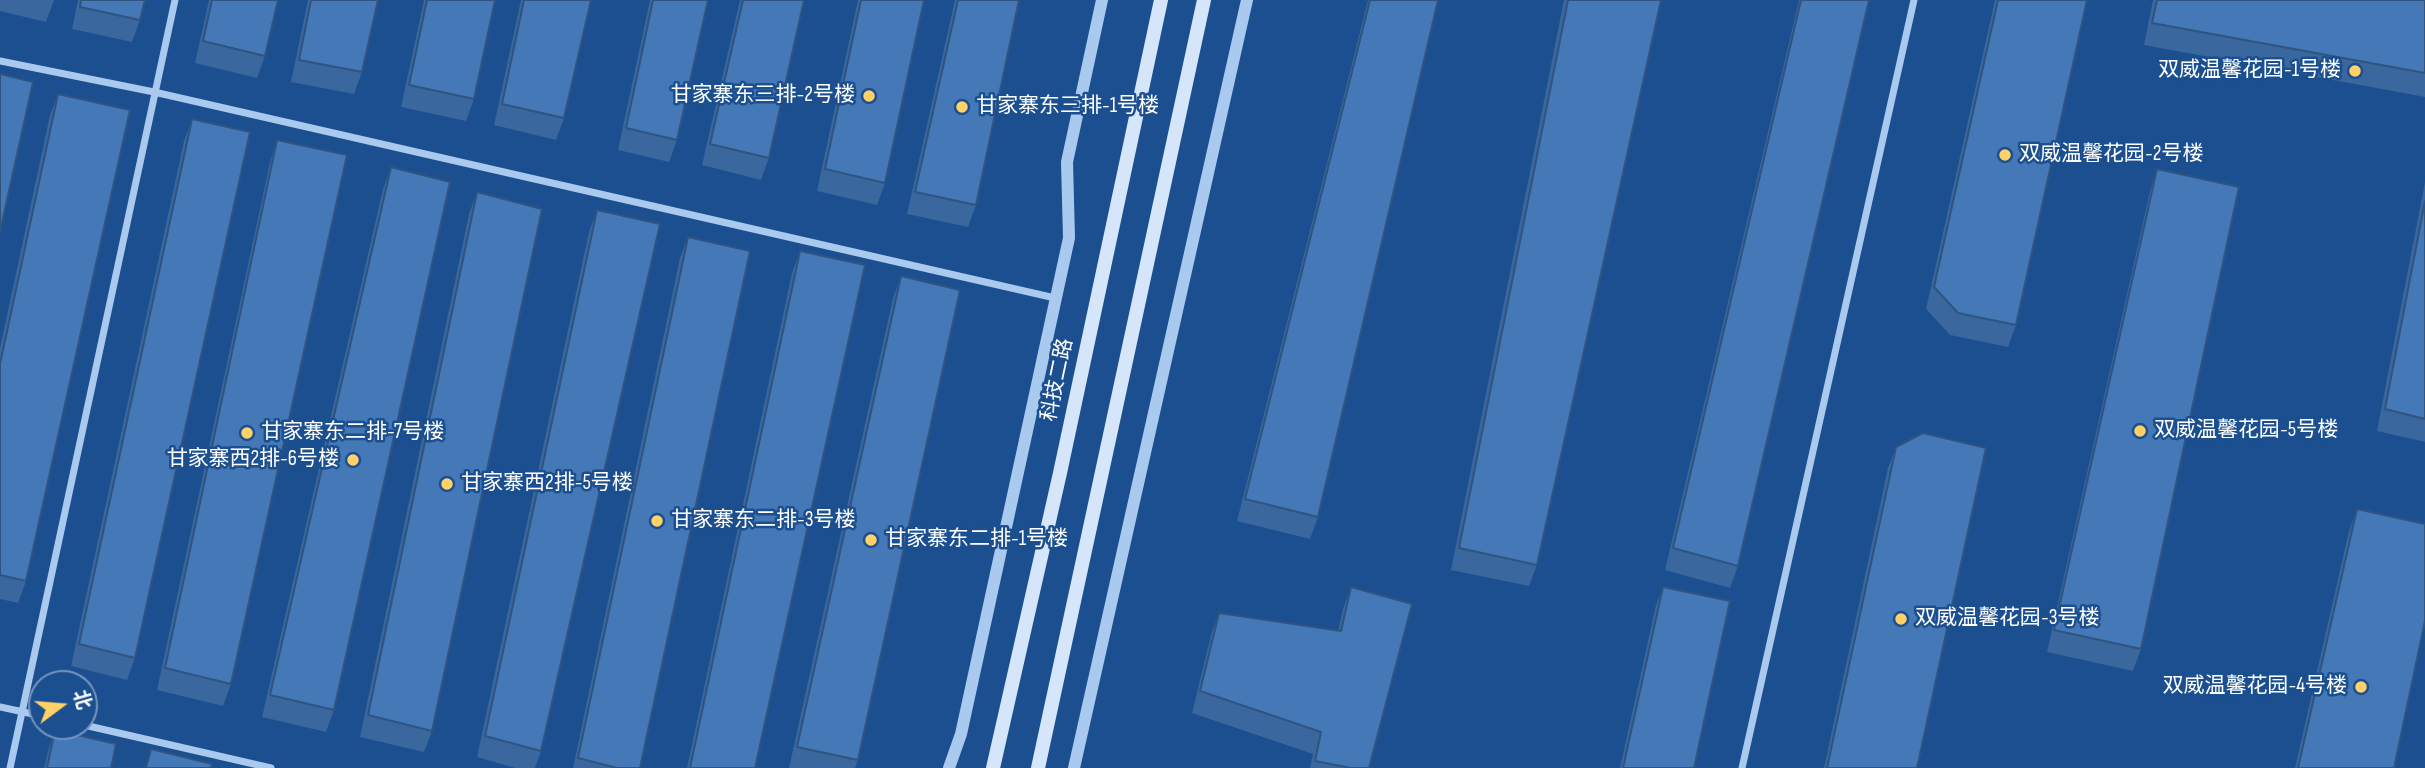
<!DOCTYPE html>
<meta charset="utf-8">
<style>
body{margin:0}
#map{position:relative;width:2425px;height:768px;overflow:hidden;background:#1b4f8f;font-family:"Sofia Sans Condensed","Noto Sans SC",sans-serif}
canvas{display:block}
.north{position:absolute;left:28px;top:670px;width:70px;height:70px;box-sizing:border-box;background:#1b4f8f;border:2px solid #7695bc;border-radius:50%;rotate:74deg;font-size:19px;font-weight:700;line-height:28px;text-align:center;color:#fff}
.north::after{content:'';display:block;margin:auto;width:24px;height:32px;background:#ffd166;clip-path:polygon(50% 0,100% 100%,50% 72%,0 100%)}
</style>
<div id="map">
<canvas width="2425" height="768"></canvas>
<div class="north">北</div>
</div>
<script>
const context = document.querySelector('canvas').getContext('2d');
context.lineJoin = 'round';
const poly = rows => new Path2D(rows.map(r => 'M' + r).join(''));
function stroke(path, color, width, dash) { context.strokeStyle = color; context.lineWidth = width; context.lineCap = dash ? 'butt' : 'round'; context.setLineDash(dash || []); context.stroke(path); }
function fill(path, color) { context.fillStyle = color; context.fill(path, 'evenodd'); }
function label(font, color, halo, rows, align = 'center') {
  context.font = font + ' "Sofia Sans Condensed","Noto Sans SC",sans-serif'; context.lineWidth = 5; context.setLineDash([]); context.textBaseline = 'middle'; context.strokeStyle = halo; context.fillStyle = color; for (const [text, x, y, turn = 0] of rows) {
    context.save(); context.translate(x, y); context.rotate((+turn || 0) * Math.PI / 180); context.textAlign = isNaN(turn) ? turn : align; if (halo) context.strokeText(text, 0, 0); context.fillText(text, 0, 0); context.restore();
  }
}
const minor = poly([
 [0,61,154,92,1055,298],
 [0,707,42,716],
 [84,725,271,768],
 [10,768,175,0],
 [1742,768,1914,0]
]);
const tertiary = poly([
 [949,768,961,734,1069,238,1067,162,1102,0],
 [1074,768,1247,0]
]);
const secondary = poly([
 [993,768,1060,473,1161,0],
 [1038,768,1204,0]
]);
const wall = poly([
 [0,0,54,0,46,22,0,11],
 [78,0,145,0,140,20,132,42,72,29],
 [209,0,278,0,265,56,257,78,195,63],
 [308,0,378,0,362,72,354,94,291,82],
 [424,0,495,0,474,99,466,121,401,107],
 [521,0,591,0,564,118,556,140,494,125],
 [650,0,708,0,677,140,669,162,618,150],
 [740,0,804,0,769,158,761,180,702,165],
 [858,0,924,0,885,183,877,205,817,191],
 [955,0,1019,0,976,205,968,227,907,214],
 [1368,0,1438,0,1318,517,1310,539,1237,521],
 [1564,0,1661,0,1537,565,1529,586,1451,570],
 [1799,0,1869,0,1738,566,1730,588,1665,570],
 [1995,0,2087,0,2016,325,2008,347,1950,335,1926,309],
 [2153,0,2425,0,2425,97,2144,45],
 [58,94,26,581,18,603,0,599,0,348,50,115],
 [192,119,135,658,127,680,71,666,184,141],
 [277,140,231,684,223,706,157,690,270,162],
 [391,167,334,710,326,732,262,717,383,189],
 [2157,169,2141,649,2133,671,2047,652,2150,191],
 [2425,182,2425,442,2377,431],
 [477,192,432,731,424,752,360,737,469,214],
 [597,210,541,751,535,768,515,768,477,757,589,232],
 [688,237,640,768,573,768,680,258],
 [800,251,755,768,687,768,792,273],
 [901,276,858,760,855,768,789,768,893,298],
 [1896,447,1917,768,1824,768,1888,468],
 [2357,509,2394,768,2295,768,2349,531],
 [1351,587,1369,768,1310,768,1313,754,1192,713,1211,635,1219,613,1338,631,1343,609],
 [1663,587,1694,768,1620,768,1656,605],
 [55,730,111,768,44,768,49,748]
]);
const building = poly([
 [81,0,145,0,140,20,80,7,81,0],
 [212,0,278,0,265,56,203,41,212,0],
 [311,0,378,0,362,72,299,60,311,0],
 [427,0,495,0,474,99,409,85,427,0],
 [524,0,591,0,564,118,502,104,524,0],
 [653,0,708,0,677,140,626,128,653,0],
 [743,0,804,0,769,158,710,144,743,0],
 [861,0,924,0,885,183,825,169,861,0],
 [958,0,1019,0,976,205,915,192,958,0],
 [1370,0,1438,0,1318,517,1245,499,1370,0],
 [1568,0,1661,0,1537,565,1459,548,1568,0],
 [1801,0,1869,0,1738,566,1673,548,1801,0],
 [1998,0,2087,0,2016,325,1958,313,1934,287,1998,0],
 [2157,0,2425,0,2425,73,2152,23,2157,0],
 [0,74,33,82,0,232,0,74],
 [58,94,130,110,26,581,0,575,0,364,58,94],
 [192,119,250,132,135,658,79,644,192,119],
 [277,140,347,155,231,684,165,668,277,140],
 [391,167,450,182,334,710,270,695,391,167],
 [2157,169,2239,187,2141,649,2054,630,2157,169],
 [477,192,542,209,432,731,368,715,477,192],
 [2425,201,2425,419,2385,409,2425,201],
 [597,210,660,224,541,751,485,736,597,210],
 [688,237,750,251,640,768,617,768,578,758,688,237],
 [800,251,865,265,755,768,690,768,800,251],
 [901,276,960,290,858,760,797,747,901,276],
 [1923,433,1986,448,1917,768,1827,768,1896,447,1923,433],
 [2357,509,2425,524,2425,621,2394,768,2298,768,2357,509],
 [1351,587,1412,604,1369,768,1351,768,1315,761,1321,732,1200,691,1219,613,1341,631,1351,587],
 [1663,587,1730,601,1694,768,1623,768,1663,587],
 [55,730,116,744,111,768,47,768,55,730],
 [151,749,212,764,211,768,146,768,151,749]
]);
const markers = [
 [2355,71,7,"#ffd166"],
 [869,96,7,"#ffd166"],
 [962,107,7,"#ffd166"],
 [2005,155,7,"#ffd166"],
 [2140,431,7,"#ffd166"],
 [247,433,7,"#ffd166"],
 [353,460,7,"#ffd166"],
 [447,484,7,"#ffd166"],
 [657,521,7,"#ffd166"],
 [871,540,7,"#ffd166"],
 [1901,619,7,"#ffd166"],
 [2361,687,7,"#ffd166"]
];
const poiNames = [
 ["双威温馨花园-1号楼",2341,71,"right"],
 ["甘家寨东三排-2号楼",855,96,"right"],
 ["甘家寨东三排-1号楼",976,107],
 ["双威温馨花园-2号楼",2019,155],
 ["双威温馨花园-5号楼",2154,431],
 ["甘家寨东二排-7号楼",261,433],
 ["甘家寨西2排-6号楼",339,460,"right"],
 ["甘家寨西2排-5号楼",461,484],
 ["甘家寨东二排-3号楼",671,521],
 ["甘家寨东二排-1号楼",885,540],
 ["双威温馨花园-3号楼",1915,619],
 ["双威温馨花园-4号楼",2347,687,"right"]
];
const streetNames = [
 ["科技二路",1058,380,-78]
];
stroke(minor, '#a9c9ee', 7);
stroke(tertiary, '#a9c9ee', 12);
stroke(secondary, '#d6e6fa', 14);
fill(wall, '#3a679d');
fill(building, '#4478b7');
stroke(building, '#305480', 2);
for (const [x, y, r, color] of markers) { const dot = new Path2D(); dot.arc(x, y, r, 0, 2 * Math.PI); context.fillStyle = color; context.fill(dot); stroke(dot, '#1b4f8f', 2.5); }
label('21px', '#fff', '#1b4f8f', poiNames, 'left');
label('21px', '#fff', '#1b4f8f', streetNames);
</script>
